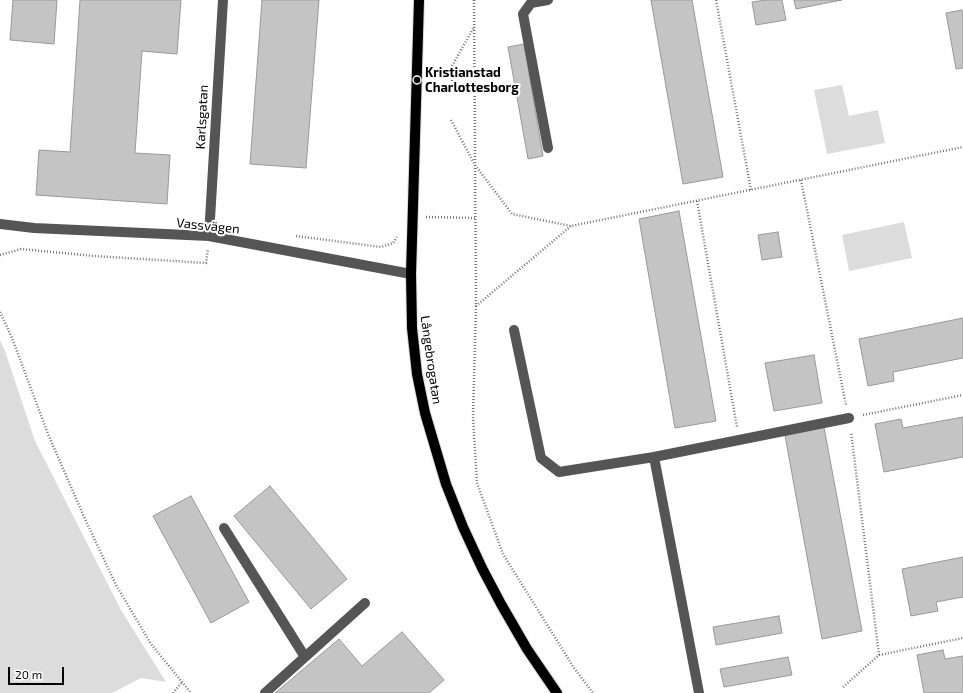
<!DOCTYPE html>
<meta charset="utf-8">
<style>
body{margin:0}
#map{position:relative;width:963px;height:693px;overflow:hidden;background:#fff;font-family:"Exo 2",sans-serif}
canvas{display:block}
.scale{position:absolute;left:8px;top:667px;width:56px;height:18px;box-sizing:border-box;border:2px solid #000;border-top:0;padding-left:5px;font-size:12px;line-height:14px;white-space:nowrap;color:#000;-webkit-text-stroke:3px #fff;paint-order:stroke}
</style>
<div id="map">
<canvas width="963" height="693"></canvas>
<div class="scale">20 m</div>
</div>
<script>
const context = document.querySelector('canvas').getContext('2d');
context.lineJoin = 'round';
function fill(path, color) { context.fillStyle = color; context.fill(path, 'evenodd'); }
const poly = rows => new Path2D(rows.map(r => 'M' + r).join(''));
function stroke(path, color, width, dash) { context.strokeStyle = color; context.lineWidth = width; context.lineCap = dash ? 'butt' : 'round'; context.setLineDash(dash || []); context.stroke(path); }
function label(font, color, halo, rows, align = 'center') {
  context.font = font + ' "Exo 2",sans-serif'; context.lineWidth = 4; context.setLineDash([]); context.textBaseline = 'middle'; context.strokeStyle = halo; context.fillStyle = color; for (const [text, x, y, turn = 0] of rows) {
    context.save(); context.translate(x, y); context.rotate((+turn || 0) * Math.PI / 180); context.textAlign = isNaN(turn) ? turn : align; if (halo) context.strokeText(text, 0, 0); context.fillText(text, 0, 0); context.restore();
  }
}
const green = poly([
 [842,85,849,116,878,110,885,143,827,154,814,90],
 [904,222,912,258,849,271,842,235],
 [0,340,5,351,35,441,121,610,166,682,141,678,112,693,0,693]
]);
const building = poly([
 [13,0,57,0,54,44,10,40,13,0],
 [80,0,181,0,177,54,142,51,135,153,170,155,167,204,36,195,39,150,70,152,80,0],
 [262,0,319,0,306,168,250,164,262,0],
 [651,0,692,0,723,177,683,184,651,0],
 [766,0,782,0,786,20,756,25,752,2,766,0],
 [794,0,842,0,796,9,794,0],
 [962,10,963,19,963,68,956,69,946,13,962,10],
 [524,44,543,156,528,159,508,47,524,44],
 [679,211,716,421,675,428,639,219,679,211],
 [778,232,782,257,762,260,758,235,778,232],
 [963,318,963,358,893,372,894,381,868,386,859,339,963,318],
 [814,355,822,403,774,411,765,363,814,355],
 [963,417,963,457,884,472,875,424,901,419,903,428,963,417],
 [823,422,862,631,822,639,784,430,823,422],
 [270,486,347,579,311,609,234,516,270,486],
 [191,496,249,602,211,623,153,516,191,496],
 [963,557,963,597,936,602,938,611,911,616,902,569,963,557],
 [779,616,782,633,716,645,713,627,779,616],
 [402,632,444,680,429,693,275,693,339,639,362,666,402,632],
 [943,650,945,659,963,656,963,693,924,693,917,655,943,650],
 [788,657,792,675,724,687,720,669,788,657]
]);
const path = poly([
 [474,0,476,307,473,416,477,483,503,554,574,668,593,693],
 [716,0,751,190],
 [452,81,452,66,474,27],
 [451,120,475,165,512,214,571,226,963,147],
 [801,180,846,405],
 [697,201,737,427],
 [426,217,475,218],
 [296,236,381,247,393,243,397,237],
 [0,255,21,249,94,256,206,263,208,249],
 [476,306,571,226],
 [0,312,12,338,48,434,85,519,116,585,151,644,191,693],
 [863,415,963,395],
 [879,655,963,638],
 [843,687,879,655,851,432],
 [173,693,182,682]
]);
const minor = poly([
 [548,0,531,3,523,14,548,148],
 [0,224,34,228,209,236,411,274],
 [209,236,223,0],
 [514,330,541,458,559,472,654,457,699,693],
 [654,457,849,418],
 [224,528,305,657],
 [265,693,365,603]
]);
const major = poly([
 [419,0,411,274,412,328,417,374,425,413,446,484,463,527,482,568,501,604,527,649,557,693]
]);
const markers = [
 [417,80,4,"#000"]
];
const poiNames = [
 ["Kristianstad",425,73],
 ["Charlottesborg",425,88]
];
const streetNames = [
 ["Karlsgatan",202,117,-87],
 ["Vassvägen",208,226,6],
 ["Långebrogatan",431,360,82]
];
fill(green, '#dcdcdc');
fill(building, '#c4c4c4');
stroke(building, '#999', 1);
stroke(major, '#dbdbdb', 12);
stroke(path, '#777', 2.5, [1, 2]);
stroke(minor, '#555', 10);
stroke(major, '#000', 10);
for (const [x, y, r, color] of markers) { const dot = new Path2D(); dot.arc(x, y, r, 0, 2 * Math.PI); context.fillStyle = color; context.fill(dot); stroke(dot, '#fff', 1.5); }
label('bold 13px', '#000', '#fff', poiNames, 'left');
label('13px', '#000', '#fff', streetNames);
</script>
